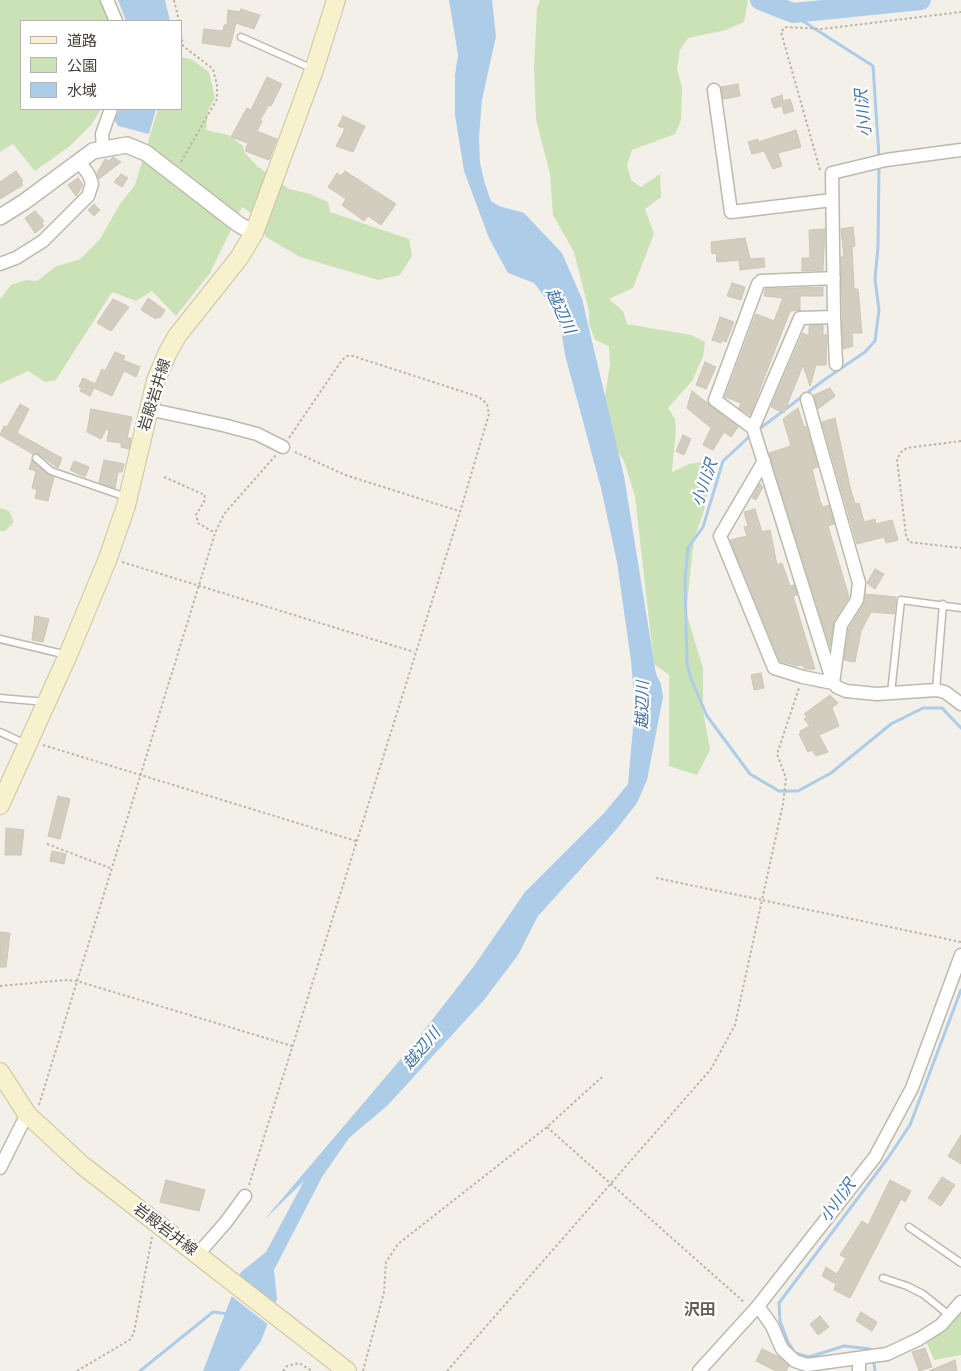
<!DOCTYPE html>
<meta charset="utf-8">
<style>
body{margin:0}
#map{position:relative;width:961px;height:1371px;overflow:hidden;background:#f3f0e9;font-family:"Noto Sans","Noto Sans JP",sans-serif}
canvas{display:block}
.legend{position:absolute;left:20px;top:20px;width:162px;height:90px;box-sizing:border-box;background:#fff;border:1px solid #b5b3af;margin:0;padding:6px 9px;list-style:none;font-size:15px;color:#454138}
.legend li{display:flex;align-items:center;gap:10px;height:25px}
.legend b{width:25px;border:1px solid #b5b3af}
</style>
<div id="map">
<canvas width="961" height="1371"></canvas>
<ul class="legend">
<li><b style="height:6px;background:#f8f1ce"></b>道路</li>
<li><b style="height:14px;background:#cbe2b7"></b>公園</li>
<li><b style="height:14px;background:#adcce8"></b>水域</li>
</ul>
</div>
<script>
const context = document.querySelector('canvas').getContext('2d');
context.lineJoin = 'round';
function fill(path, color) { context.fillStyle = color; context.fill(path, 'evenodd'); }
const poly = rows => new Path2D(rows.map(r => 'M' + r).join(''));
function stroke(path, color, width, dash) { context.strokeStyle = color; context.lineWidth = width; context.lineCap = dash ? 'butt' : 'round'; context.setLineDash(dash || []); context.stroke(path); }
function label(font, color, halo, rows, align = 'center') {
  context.font = font + ' "Noto Sans","Noto Sans JP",sans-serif'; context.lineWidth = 4.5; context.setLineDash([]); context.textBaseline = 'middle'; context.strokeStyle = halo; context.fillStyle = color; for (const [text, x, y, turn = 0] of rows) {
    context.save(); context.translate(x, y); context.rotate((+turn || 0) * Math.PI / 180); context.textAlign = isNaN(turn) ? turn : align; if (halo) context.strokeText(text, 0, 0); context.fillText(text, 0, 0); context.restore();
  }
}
const green = poly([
 [0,0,100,0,110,21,21,21,21,109,101,109,92,124,70,146,35,171,13,144,0,152],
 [540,0,748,0,744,22,726,30,688,38,680,50,677,69,682,88,681,120,675,134,632,150,627,165,631,180,641,187,660,174,661,197,645,209,654,234,633,288,609,299,623,311,627,324,691,335,705,342,703,357,692,381,668,408,675,419,676,429,672,472,689,464,702,462,712,465,704,511,694,539,686,612,703,668,703,710,710,750,697,775,669,766,669,675,654,664,635,496,624,461,613,444,604,402,610,364,609,346,595,340,589,324,589,311,574,252,553,215,550,174,536,119,534,67,537,9],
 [181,57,191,59,209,72,215,98,208,111,206,130,228,135,235,140,243,146,244,152,257,166,289,189,310,194,328,202,330,212,409,239,412,256,400,275,378,280,300,257,266,237,257,217,242,207,210,273,176,316,152,291,136,301,112,292,56,380,45,382,28,371,0,384,0,299,11,285,26,280,37,281,55,267,80,259,100,239,120,204,135,185,158,109,181,109],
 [0,508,9,511,14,522,5,531,0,531],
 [961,1310,961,1355,934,1360,926,1341]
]);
const water = poly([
 [118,0,165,0,170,21,126,21],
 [449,0,492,0,496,36,482,100,479,137,480,163,485,184,491,201,499,206,524,213,562,253,582,299,624,476,656,674,661,684,663,697,647,780,637,803,616,830,538,916,518,955,484,1000,388,1105,349,1138,322,1177,274,1270,277,1299,261,1341,239,1371,203,1371,241,1272,266,1252,304,1181,264,1220,411,1047,474,966,525,892,605,812,628,784,635,706,631,661,617,562,601,488,565,355,561,329,547,300,534,283,508,273,489,238,464,171,455,115,455,75,458,55],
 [120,109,156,109,149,134,118,126,114,119]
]);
const pier = poly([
 [237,1276,277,1307,270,1326,230,1295]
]);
const stream = poly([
 [793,13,798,18,873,66,879,157],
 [758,430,824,380,865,352,875,341,879,310,875,279,878,247,879,166],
 [751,435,723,461,703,527,688,548,685,580,687,664,691,679,707,716,750,774,779,791,798,791,831,773,891,724,923,708,942,708,961,728],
 [870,1349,844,1346,809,1357,795,1353,788,1342,780,1321,779,1303,888,1158,910,1125,961,990],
 [874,1364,875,1371],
 [140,1371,213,1312,228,1314]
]);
const river = poly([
 [760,0,793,13,921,0]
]);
const building = poly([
 [241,9,260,15,254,29,236,23,230,47,202,43,204,29,223,31,224,25,227,25,228,10,240,12,241,9],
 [267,77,282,84,271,106,269,105,260,120,262,121,257,131,277,139,269,160,245,151,248,143,231,137,247,108,251,110,267,77],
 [738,84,740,96,723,99,721,87,738,84],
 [782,95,783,101,790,99,794,111,784,114,782,106,774,108,771,99,782,95],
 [343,116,365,126,353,152,336,146,344,131,344,128,338,126,343,116],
 [796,130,801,147,778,153,782,166,773,169,764,151,752,154,748,142,758,139,758,142,796,130],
 [113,157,121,162,99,179,97,173,105,159,109,161,113,157],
 [16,171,23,181,21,182,23,185,0,199,0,182,16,171],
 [345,171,396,204,381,225,368,216,364,221,342,205,346,199,328,187,337,173,341,176,345,171],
 [121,174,128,178,122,187,114,182,121,174],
 [78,178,83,185,76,196,68,185,78,178],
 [94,204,100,210,94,216,88,210,94,204],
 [35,211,44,221,42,223,44,226,35,233,25,218,35,211],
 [853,227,855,246,852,247,854,289,858,289,862,333,852,333,853,346,843,349,841,257,844,257,841,229,853,227],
 [825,229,823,270,802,271,802,258,810,258,809,230,825,229],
 [745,238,750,259,764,258,765,267,740,270,739,260,717,262,716,253,712,254,711,242,745,238],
 [732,283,745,287,741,300,727,296,732,283],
 [823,287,823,296,800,296,800,310,790,311,750,415,739,408,741,403,725,397,756,314,774,321,783,298,764,296,765,289,823,287],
 [148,298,165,310,160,318,157,317,156,319,141,310,148,298],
 [113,299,129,307,111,331,97,323,113,299],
 [720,317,734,322,726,342,722,340,721,343,712,340,720,317],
 [823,325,823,335,827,335,826,365,816,365,810,386,803,365,784,413,771,407,803,333,809,336,809,326,823,325],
 [115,352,125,356,123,360,140,367,136,377,124,371,112,396,94,388,90,396,80,391,82,388,79,387,83,378,95,384,102,369,105,371,115,352],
 [705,362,716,367,706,389,696,385,705,362],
 [830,388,835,396,818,409,814,395,830,388],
 [692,391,738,427,731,437,724,432,713,450,703,445,711,428,687,408,692,391],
 [20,404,29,409,17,433,62,458,58,468,39,454,33,454,0,435,4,426,7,427,20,404],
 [798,408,804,427,806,426,818,467,812,469,820,501,823,507,829,505,834,524,828,526,849,597,834,621,830,646,769,453,791,446,783,419,798,408],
 [91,409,132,417,127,438,131,438,129,449,121,447,121,443,107,441,109,430,106,429,101,439,87,432,91,409],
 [835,418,850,487,855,504,859,503,864,522,875,519,876,524,892,520,898,540,886,543,884,537,857,544,822,422,835,418],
 [683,435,691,439,684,455,676,451,683,435],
 [32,460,54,477,48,501,35,498,37,490,32,488,36,471,29,469,32,460],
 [104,460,124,464,122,472,118,472,115,488,99,482,104,460],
 [74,461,89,467,85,477,70,470,74,461],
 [760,484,763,487,756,500,752,498,760,484],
 [755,509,762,532,770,530,777,565,782,563,790,586,794,585,797,595,793,596,815,669,805,669,802,665,797,666,780,661,730,540,747,536,744,527,748,526,744,512,755,509],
 [875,569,884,574,875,589,867,583,875,569],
 [866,594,896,597,894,614,871,612,861,631,855,662,844,660,849,628,864,604,866,594],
 [35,616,49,619,43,642,32,640,35,616],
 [761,673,764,688,754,690,751,675,761,673],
 [830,695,838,703,832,708,839,726,819,735,828,752,816,756,812,750,808,752,799,734,801,733,800,731,810,726,804,719,807,717,804,714,830,695],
 [58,796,70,799,60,839,48,836,58,796],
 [6,828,24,830,21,855,5,855,6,828],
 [52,851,66,854,64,864,50,861,52,851],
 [0,932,10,933,6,967,0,967,0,932],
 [961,1135,961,1164,948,1156,961,1135],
 [942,1177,955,1185,941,1206,928,1198,942,1177],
 [166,1180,205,1190,199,1211,160,1202,166,1180],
 [890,1180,911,1191,905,1202,901,1199,850,1298,834,1290,836,1284,822,1276,826,1267,837,1274,846,1258,840,1255,862,1221,868,1225,890,1180],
 [861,1312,877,1322,872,1331,856,1321,861,1312],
 [820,1316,829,1327,818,1335,810,1324,820,1316],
 [925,1348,932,1367,919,1371,912,1352,925,1348],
 [762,1349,779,1357,789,1366,786,1371,776,1371,756,1361,762,1349],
 [955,1360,957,1371,929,1371,955,1360]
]);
const path = poly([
 [174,0,179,21],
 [181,162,217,99,217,85,213,69,183,46,181,34],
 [820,170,781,32,785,27,822,29,961,12],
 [961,441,907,448,901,452,897,459,906,535,909,542,961,548],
 [295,452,345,475,459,511],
 [164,477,205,495,204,502,196,515,198,523,215,533],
 [122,562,414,652],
 [43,745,356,841],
 [47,844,110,868],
 [656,878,762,900,783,804,786,778,777,754,799,688],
 [0,986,65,980,77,981,292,1046],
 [39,1105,215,533,224,514,276,455],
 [547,1127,745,1303],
 [249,1185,460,512,489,414,487,404,479,397,353,356,347,356,342,360,289,438],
 [77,1371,131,1339,134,1332,152,1237],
 [283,1371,287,1366,299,1363,312,1371],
 [363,1371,384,1292,386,1262,398,1244,547,1127,602,1077],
 [447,1371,711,1069,735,1025,762,900,961,942]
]);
const service = poly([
 [241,37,313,69],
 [36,458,51,471,126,497],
 [0,639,67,655],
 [936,690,943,604],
 [891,693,901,600,961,608],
 [0,698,46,702],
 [0,732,26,744],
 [909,1227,961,1263],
 [883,1278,907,1286,923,1294,949,1315]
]);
const minor = poly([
 [107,0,116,21],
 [714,90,731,212,832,200],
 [103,148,102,134,111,109],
 [0,264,16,258,43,241,88,196,92,184,89,175,79,161],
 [834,278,761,281,758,284,715,400,753,428,833,683,837,687,846,691,877,694,936,690,945,692,961,704],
 [834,317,836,364,836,359],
 [148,409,223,425,257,434,283,447],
 [753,428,800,318,834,317,832,173,886,160,961,150],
 [764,461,720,536,774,668,803,677,833,683,841,625,857,600,859,583,807,399],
 [0,1168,27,1114],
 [198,1254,226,1222,245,1196],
 [758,1306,772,1326,782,1349,795,1361,807,1365,887,1354,919,1339,941,1325,961,1302],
 [859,1358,859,1371],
 [699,1371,758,1306,875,1157,912,1088,961,955]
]);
const tertiary = poly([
 [0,217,24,202,93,151,127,145,146,153,238,224,254,233]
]);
const secondary = poly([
 [0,805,68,655,108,558,126,506,156,380,168,352,177,336,239,258,254,233,314,70,336,0],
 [0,1072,27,1114,82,1165,347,1371]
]);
const streetNames = [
 ["岩殿岩井線",155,395,-73],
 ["岩殿岩井線",165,1230,37]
];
const waterNames = [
 ["小川沢",864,113,-95],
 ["越辺川",560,311,65],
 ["小川沢",705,483,-71],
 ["越辺川",643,705,-89],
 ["越辺川",422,1049,-50],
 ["小川沢",838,1201,-54]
];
const neighbourhoodNames = [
 ["沢田",700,1310]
];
fill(green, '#cbe2b7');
fill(water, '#adcce8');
fill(pier, '#f3f0e9');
stroke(stream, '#adcce8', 3);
stroke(river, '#adcce8', 20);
fill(building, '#d3cdc0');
stroke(building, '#cdc5b4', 1);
stroke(service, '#bdb9ad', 9);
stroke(minor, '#bdb9ad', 15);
stroke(tertiary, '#bdb9ad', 18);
stroke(secondary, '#cdc49e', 20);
stroke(path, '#bdb5a0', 2, [2.5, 2.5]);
stroke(service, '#fff', 6);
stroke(minor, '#fff', 12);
stroke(tertiary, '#fff', 15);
stroke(secondary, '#f8f1ce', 18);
label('15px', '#454138', '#fff', streetNames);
label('italic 16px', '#3e72a5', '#fff', waterNames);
label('bold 16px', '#676051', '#fff', neighbourhoodNames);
</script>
